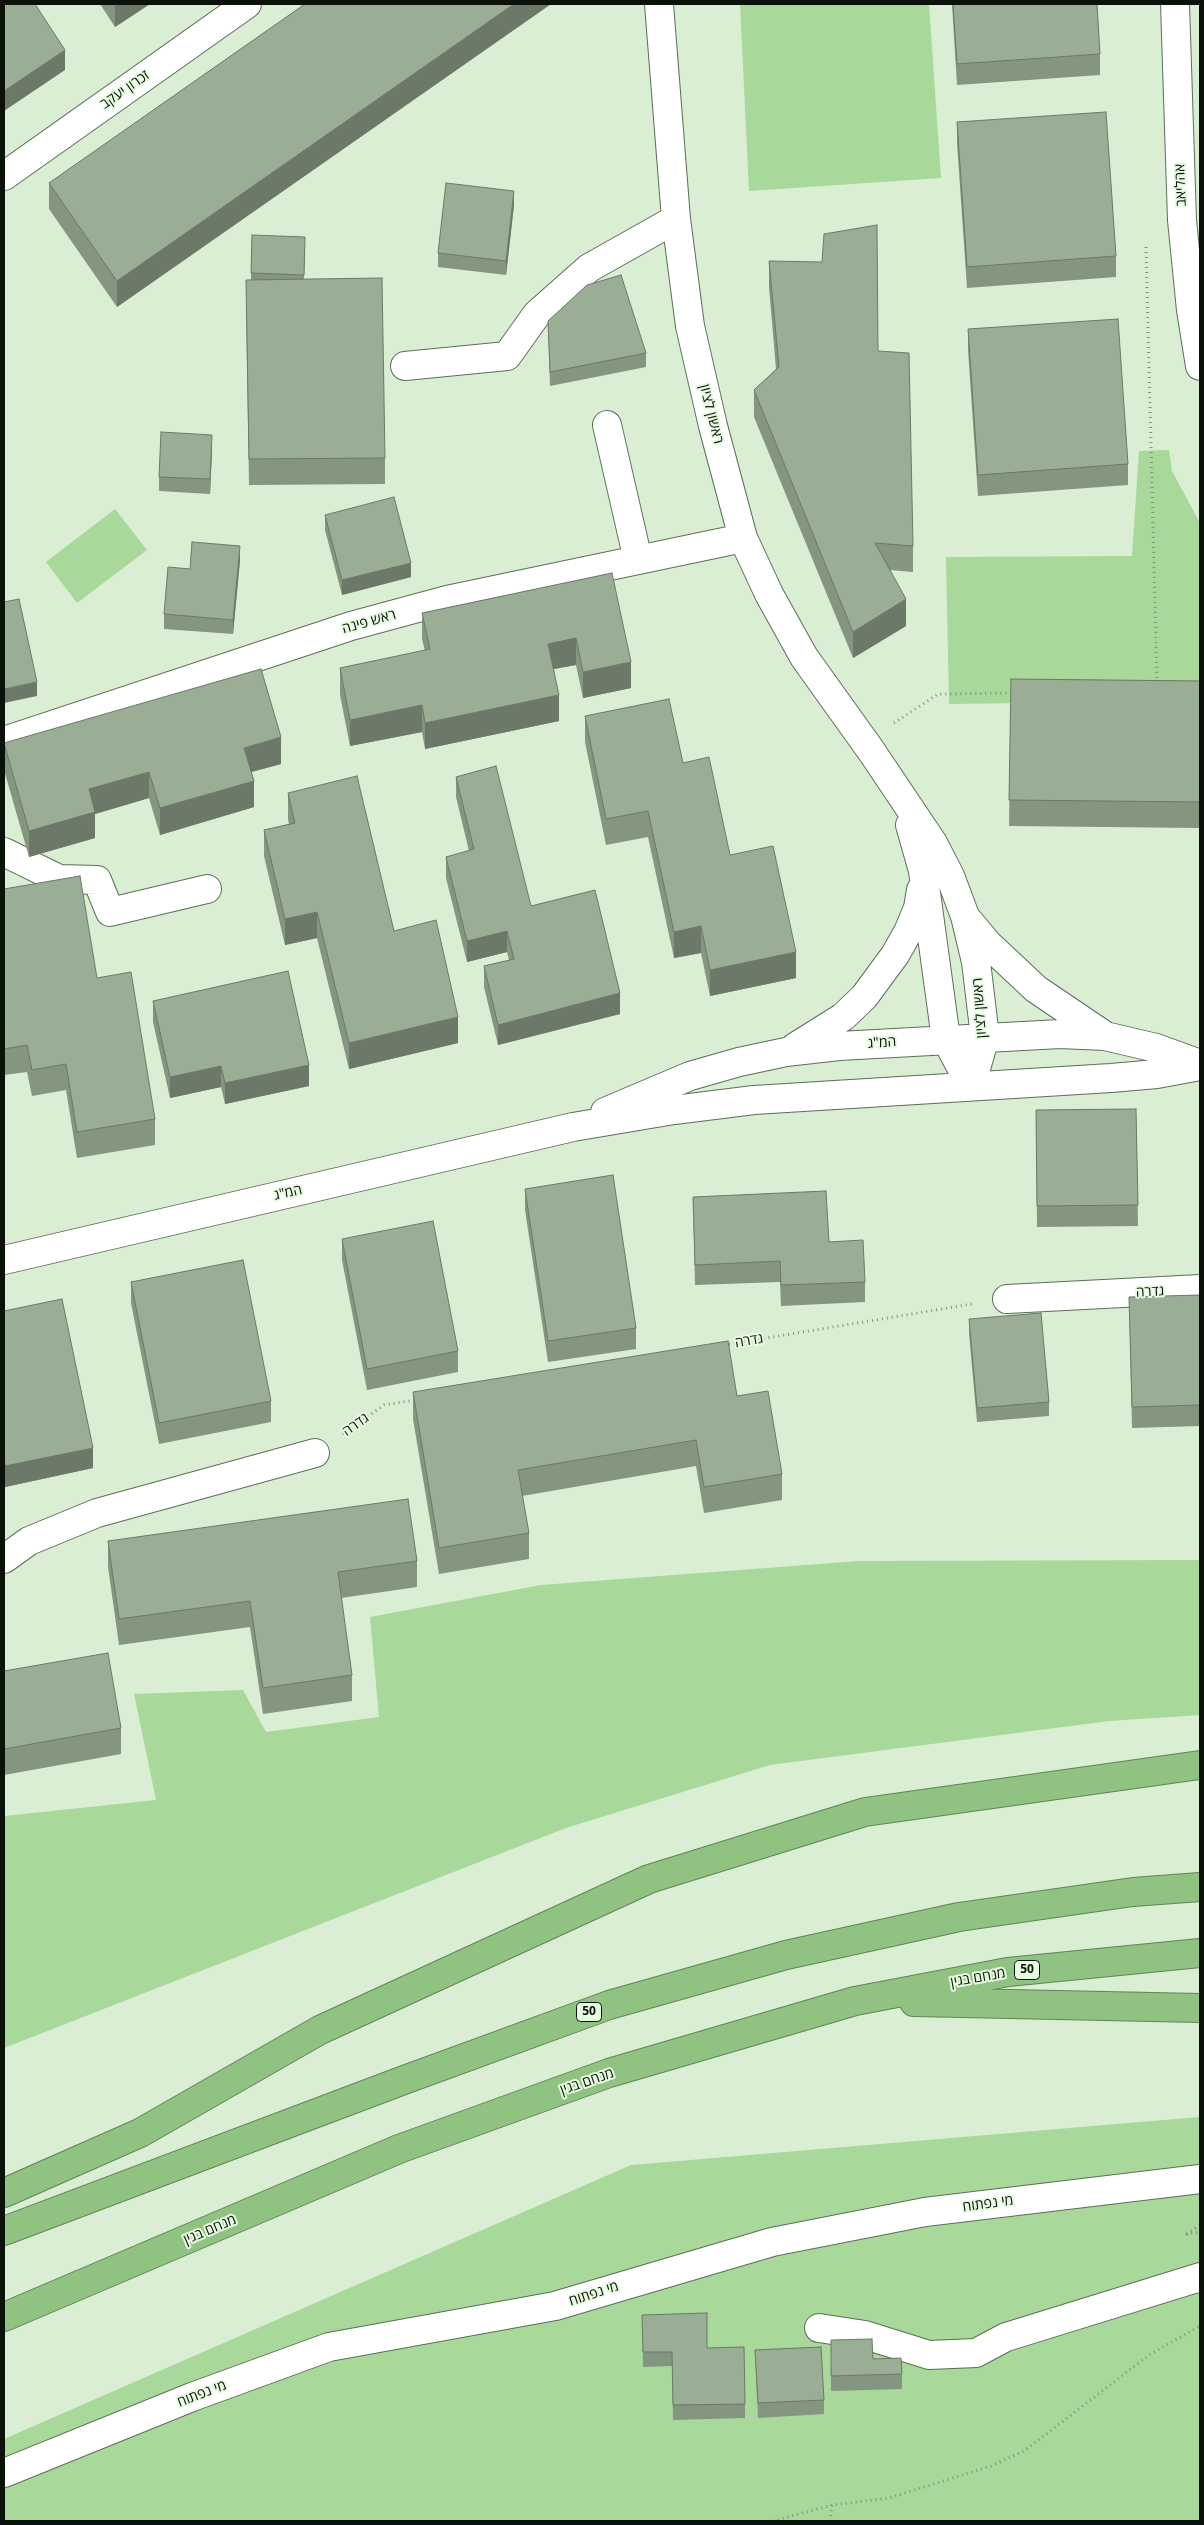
<!DOCTYPE html>
<meta charset="utf-8">
<style>
body{margin:0}
#map{position:relative;width:1204px;height:2525px;overflow:hidden;background:#daeed4;font-family:"Open Sans",sans-serif}
canvas{display:block}
.frame{position:absolute;inset:0;border:5px solid #0b1209;pointer-events:none}
</style>
<div id="map">
<canvas width="1204" height="2525"></canvas>
<div class="frame"></div>
</div>
<script>
const context = document.querySelector('canvas').getContext('2d');
context.lineJoin = 'round';
function fill(path, color) { context.fillStyle = color; context.fill(path, 'evenodd'); }
const poly = rows => new Path2D(rows.map(r => 'M' + r).join(''));
function stroke(path, color, width, dash) { context.strokeStyle = color; context.lineWidth = width; context.lineCap = dash ? 'butt' : 'round'; context.setLineDash(dash || []); context.stroke(path); }
function label(font, color, halo, rows, align = 'center') {
  context.font = font + ' "Open Sans",Heebo,sans-serif'; context.lineWidth = 4; context.setLineDash([]); context.textBaseline = 'middle'; context.strokeStyle = halo; context.fillStyle = color; for (const [text, x, y, turn = 0] of rows) {
    context.save(); context.translate(x, y); context.rotate((+turn || 0) * Math.PI / 180); context.textAlign = isNaN(turn) ? turn : align; if (halo) context.strokeText(text, 0, 0); context.fillText(text, 0, 0); context.restore();
  }
}
const green = poly([
 [740,4,929,4,941,178,749,191],
 [1169,450,1172,471,1200,523,1200,701,949,704,946,557,1132,556,1139,451],
 [115,509,147,550,77,603,46,562],
 [1200,1560,1200,1715,1109,1721,770,1765,566,1828,4,2048,4,1816,156,1800,134,1694,243,1690,266,1732,379,1717,370,1617,541,1585,859,1561],
 [1200,2117,1200,2521,4,2521,4,2439,631,2165]
]);
const path = poly([
 [1146,247,1157,683],
 [894,723,938,694,1015,693],
 [724,1345,972,1304],
 [343,1434,384,1405,415,1400],
 [1200,2225,1187,2234,1200,2232],
 [773,2521,832,2505,889,2498,991,2466,1024,2451,1149,2355,1200,2326],
 [830,2521,832,2505]
]);
const minor = poly([
 [659,4,676,219,690,326,713,426,743,538,769,594,804,657,872,752,933,843,950,876,965,916,976,962,985,1037,971,1086],
 [1175,4,1182,220,1191,310,1200,366],
 [4,176,247,4],
 [405,366,507,356,537,314,589,268,676,219],
 [607,425,638,560],
 [4,741,351,626,447,600,743,538],
 [910,825,923,871,946,1039,971,1086],
 [4,852,59,879,97,880,110,912,207,889],
 [968,920,988,944,1036,989,1104,1035],
 [795,1047,843,1017,864,997,895,955,908,932,918,908,921,890],
 [605,1112,690,1076,739,1062,786,1052,839,1046,1060,1034,1105,1036,1156,1048,1200,1064],
 [4,1260,573,1127,674,1110,754,1100,1111,1078,1157,1074,1200,1066],
 [1007,1299,1200,1289],
 [4,1559,29,1541,97,1513,315,1453],
 [819,2328,865,2335,929,2355,976,2353,1006,2337,1200,2277],
 [4,2473,192,2397,329,2347,555,2306,772,2242,925,2212,1200,2179]
]);
const highway = poly([
 [914,2002,1200,2008],
 [4,2193,140,2133,320,2030,649,1879,865,1812,1200,1765],
 [4,2231,404,2080,609,2005,786,1955,959,1917,1133,1892,1200,1887],
 [4,2317,399,2149,609,2073,855,2001,1008,1972,1200,1953]
]);
const wall = poly([
 [100,4,150,4,115,27],
 [305,4,551,4,117,307,49,209,49,183],
 [952,4,1097,4,1100,54,1100,75,957,85],
 [957,122,1116,256,1116,277,967,288,957,143],
 [514,205,506,275,438,267,438,253],
 [252,235,305,252,304,279,385,458,385,484,249,485,246,306,251,280],
 [769,261,878,351,913,546,913,572,890,570,906,626,853,658,754,417,754,390,776,369,769,287],
 [548,321,646,353,646,367,550,386],
 [968,329,1128,464,1128,485,978,496,968,350],
 [212,449,210,494,159,491,159,477],
 [325,515,411,577,342,595,325,530],
 [240,560,233,634,164,629,164,614,190,569],
 [612,573,631,688,583,698,576,665,554,669,559,721,425,749,422,732,350,746,340,695,340,668,425,651,422,639,422,613],
 [1011,679,1200,681,1200,828,1009,826],
 [585,716,683,763,730,855,796,978,710,996,701,953,674,958,648,837,606,845,585,742],
 [4,743,281,764,251,772,254,807,160,835,149,798,95,814,95,838,29,857,4,770],
 [456,777,531,906,620,1014,498,1045,484,987,484,966,509,960,507,952,467,962,446,878,446,857,469,851,456,797],
 [288,793,394,931,458,1043,349,1069,317,938,285,945,264,856,264,830,289,824,288,819],
 [4,889,97,978,155,1119,155,1145,77,1158,66,1090,32,1096,27,1072,4,1075],
 [153,1001,309,1086,225,1104,221,1087,170,1098,153,1022],
 [1136,1109,1138,1226,1037,1227,1036,1110],
 [525,1189,636,1328,636,1349,548,1362,525,1210],
 [693,1197,829,1242,865,1282,865,1302,781,1306,780,1282,695,1285],
 [342,1239,458,1351,458,1372,367,1390,342,1260],
 [131,1282,271,1401,271,1422,159,1444,131,1303],
 [1200,1295,1200,1426,1132,1428,1129,1297],
 [4,1311,93,1468,5,1487,4,1480],
 [969,1319,1049,1402,1049,1416,977,1422,969,1333],
 [413,1392,737,1396,782,1474,782,1500,704,1513,696,1466,522,1496,529,1533,529,1559,439,1574,413,1419],
 [108,1541,417,1561,417,1587,341,1598,352,1675,352,1701,263,1714,250,1627,119,1645,108,1567],
 [4,1671,121,1728,121,1754,4,1775],
 [642,2315,707,2348,745,2404,745,2418,673,2420,672,2366,643,2367],
 [831,2340,873,2359,902,2374,902,2389,831,2391],
 [755,2350,824,2400,824,2414,758,2418]
]);
const shadedWall = poly([
 [119,4,150,4,115,27,115,6],
 [514,4,551,4,117,307,117,281],
 [65,50,65,70,4,111,4,91],
 [514,191,514,205,506,275,506,261],
 [212,435,212,449,210,494,210,479],
 [240,546,240,560,233,634,233,620],
 [411,563,411,577,342,595,342,580],
 [906,599,906,626,853,658,853,632],
 [576,638,576,665,548,670,548,644],
 [631,662,631,688,583,698,583,672],
 [37,682,37,696,4,703,4,689],
 [559,695,559,721,425,749,425,723],
 [422,705,422,732,350,746,350,720],
 [281,737,281,764,244,774,244,748],
 [149,772,149,798,95,814,95,838,29,857,29,831,89,789],
 [254,781,254,807,160,835,160,808],
 [317,912,317,938,285,945,285,919],
 [701,926,701,953,674,958,674,932],
 [507,931,507,952,467,962,467,941],
 [796,952,796,978,710,996,710,970],
 [620,993,620,1014,498,1045,498,1025],
 [458,1017,458,1043,349,1069,349,1043],
 [309,1065,309,1086,225,1104,225,1083],
 [221,1066,221,1087,170,1098,170,1077],
 [93,1448,93,1468,5,1487,5,1466]
]);
const building = poly([
 [4,4,35,4,65,50,4,91,4,4],
 [305,4,514,4,117,281,49,183,305,4],
 [953,4,1097,4,1100,54,957,64,953,4],
 [1106,112,1116,256,967,267,957,122,1106,112],
 [446,183,514,191,506,261,438,253,446,183],
 [877,225,878,351,909,353,913,546,875,543,906,599,853,632,754,390,779,367,769,261,822,262,824,234,877,225],
 [252,235,305,237,304,275,251,273,252,235],
 [621,275,646,353,550,372,548,321,587,285,621,275],
 [382,278,385,458,249,459,246,280,382,278],
 [1118,319,1128,464,978,475,968,329,1118,319],
 [161,432,212,435,210,479,159,477,161,432],
 [394,497,411,563,342,580,325,515,394,497],
 [192,542,240,546,233,620,164,614,168,567,190,569,192,542],
 [612,573,631,662,583,672,576,638,548,644,559,695,425,723,422,705,350,720,340,668,430,649,422,613,612,573],
 [19,599,37,682,4,689,4,602,19,599],
 [261,669,281,737,244,748,254,781,160,808,149,772,89,789,95,812,29,831,4,743,261,669],
 [1011,679,1200,681,1200,802,1009,800,1011,679],
 [669,699,683,763,709,757,730,855,773,846,796,952,710,970,701,926,674,932,648,811,606,819,585,716,669,699],
 [496,766,531,906,595,890,620,993,498,1025,484,966,514,959,507,931,467,941,446,857,474,849,456,777,496,766],
 [357,776,394,931,436,920,458,1017,349,1043,317,912,285,919,264,830,295,823,288,793,357,776],
 [80,876,97,978,131,972,155,1119,77,1132,66,1064,32,1070,27,1045,4,1049,4,889,80,876],
 [288,971,309,1065,225,1083,221,1066,170,1077,153,1001,288,971],
 [1136,1109,1138,1205,1037,1206,1036,1110,1136,1109],
 [613,1175,636,1328,548,1341,525,1189,613,1175],
 [826,1191,829,1242,863,1240,865,1282,781,1285,780,1261,695,1265,693,1197,826,1191],
 [433,1221,458,1351,367,1369,342,1239,433,1221],
 [243,1260,271,1401,159,1423,131,1282,243,1260],
 [1200,1295,1200,1405,1132,1407,1129,1297,1200,1295],
 [62,1299,93,1448,5,1466,4,1459,4,1311,62,1299],
 [1041,1313,1049,1402,977,1408,969,1319,1041,1313],
 [728,1341,737,1396,768,1391,782,1474,704,1487,696,1440,518,1470,529,1533,439,1548,413,1392,728,1341],
 [408,1499,417,1561,338,1572,352,1675,263,1688,250,1601,119,1619,108,1541,408,1499],
 [108,1653,121,1728,4,1749,4,1671,108,1653],
 [707,2313,707,2348,744,2347,745,2404,673,2405,672,2352,643,2352,642,2315,707,2313],
 [872,2339,873,2359,901,2358,902,2374,831,2376,831,2340,872,2339],
 [821,2347,824,2400,758,2403,755,2350,821,2347]
]);
const shields = [
 [1027,1970,25],
 [589,2012,25]
];
const shieldNames = [
 ["50",1027,1970],
 ["50",589,2012]
];
const streetNames = [
 ["זכרון יעקב",125,90,-35],
 ["אהליאב",1181,185,-92],
 ["ראשון לציון",711,414,76],
 ["ראש פינה",369,622,-16],
 ["ראשון לציון",980,1008,-94],
 ["המ\"ג",882,1043,-4],
 ["המ\"ג",288,1193,-13],
 ["גדרה",1150,1292,-3],
 ["גדרה",749,1341,-10],
 ["גדרה",356,1425,-35],
 ["מנחם בגין",978,1978,-10],
 ["מנחם בגין",587,2082,-19],
 ["מי נפתוח",988,2204,-8],
 ["מנחם בגין",210,2230,-23],
 ["מי נפתוח",594,2294,-18],
 ["מי נפתוח",202,2394,-21]
];
fill(green, '#a8d89a');
stroke(minor, '#5d6e58', 30);
stroke(highway, '#618457', 30);
stroke(path, '#84927f', 3, [1, 4]);
stroke(minor, '#fff', 28);
stroke(highway, '#90c281', 28);
fill(wall, '#849580');
fill(shadedWall, '#6c7968');
fill(building, '#9aad95');
stroke(building, '#6c7968', 1);
for (const [x, y, w] of shields) { const box = new Path2D(); box.roundRect(x - w / 2, y - 9.5, w, 19, 4); context.fillStyle = '#e7fbe1'; context.fill(box); stroke(box, '#0b1209', 1); }
label('bold 12px', '#0b1209', null, shieldNames);
label('14px', '#0b1209', '#e7fbe1', streetNames);
</script>
